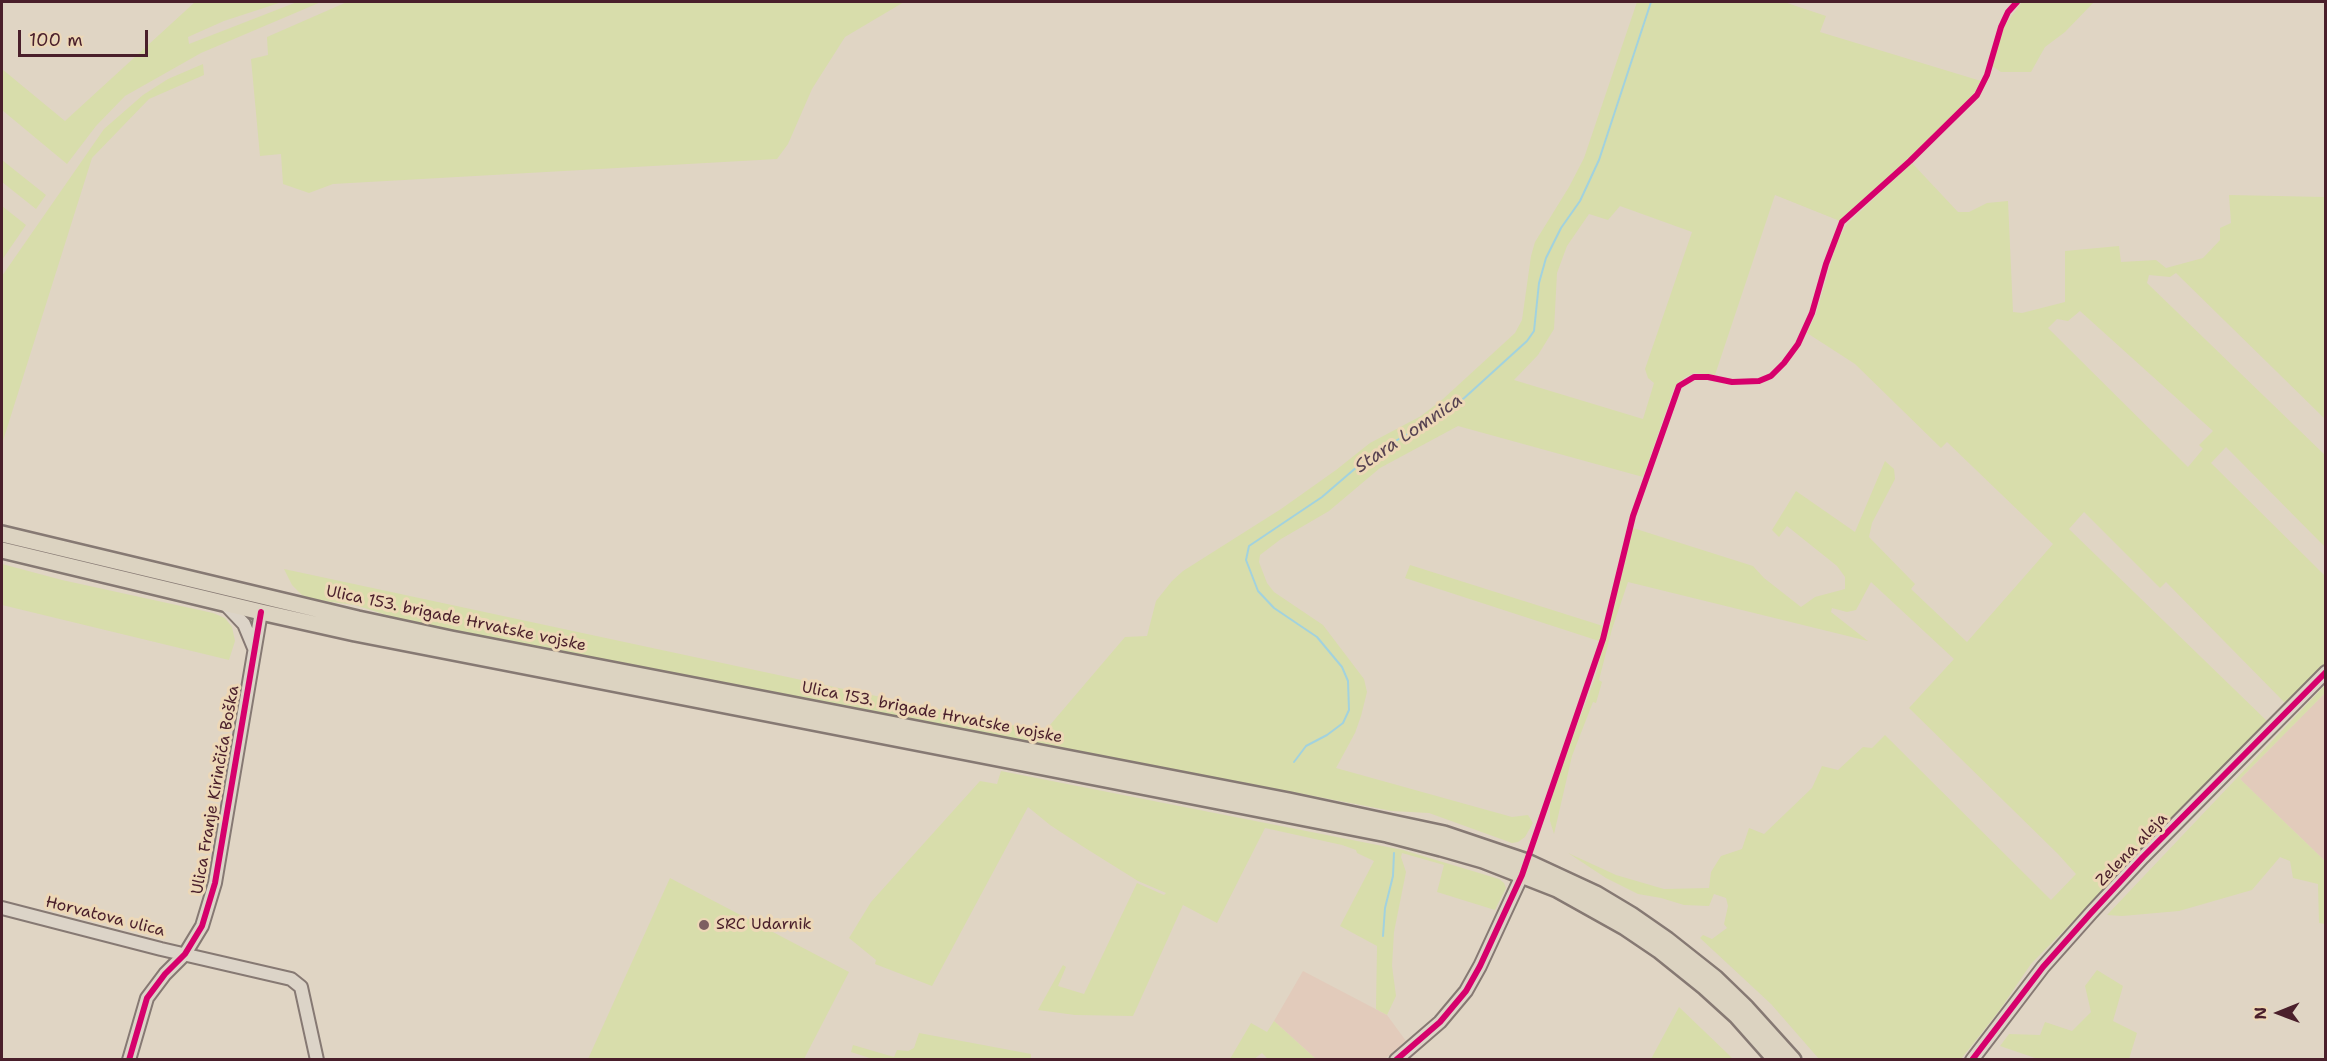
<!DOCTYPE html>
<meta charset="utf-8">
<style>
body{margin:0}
#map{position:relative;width:2327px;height:1061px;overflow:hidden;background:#e0d5c4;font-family:"Shantell Sans",sans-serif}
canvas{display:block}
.frame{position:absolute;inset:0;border:3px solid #4a1f2b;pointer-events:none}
.north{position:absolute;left:2249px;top:983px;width:60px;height:60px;-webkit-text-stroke:4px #edd8b7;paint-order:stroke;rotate:269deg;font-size:16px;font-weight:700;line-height:24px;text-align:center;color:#4a1f2b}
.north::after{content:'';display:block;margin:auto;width:21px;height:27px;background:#4a1f2b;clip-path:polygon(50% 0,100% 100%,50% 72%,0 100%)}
.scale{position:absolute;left:18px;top:30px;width:130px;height:27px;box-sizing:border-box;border:3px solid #4a1f2b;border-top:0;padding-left:8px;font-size:18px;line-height:21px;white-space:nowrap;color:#4a1f2b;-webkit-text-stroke:4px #edd8b7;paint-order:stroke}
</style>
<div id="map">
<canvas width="2327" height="1061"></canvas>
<div class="frame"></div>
<div class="north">N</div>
<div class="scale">100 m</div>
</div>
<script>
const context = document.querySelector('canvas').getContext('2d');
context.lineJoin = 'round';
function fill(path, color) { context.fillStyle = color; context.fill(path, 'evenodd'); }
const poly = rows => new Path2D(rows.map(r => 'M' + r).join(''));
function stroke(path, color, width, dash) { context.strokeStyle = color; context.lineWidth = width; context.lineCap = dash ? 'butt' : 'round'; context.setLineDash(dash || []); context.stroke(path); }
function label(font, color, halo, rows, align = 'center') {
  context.font = font + ' "Shantell Sans",sans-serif'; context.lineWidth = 6; context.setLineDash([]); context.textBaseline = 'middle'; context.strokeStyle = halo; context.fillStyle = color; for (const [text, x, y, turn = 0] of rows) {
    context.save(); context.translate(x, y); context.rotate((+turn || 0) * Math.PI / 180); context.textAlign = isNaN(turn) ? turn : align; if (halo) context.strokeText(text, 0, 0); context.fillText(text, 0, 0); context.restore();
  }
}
const built = poly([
 [2325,693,2325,861,2240,779],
 [1303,971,1387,1015,1406,1041,1385,1059,1316,1059,1274,1021]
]);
const green = poly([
 [195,2,282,2,224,21,188,37,189,44,297,2,321,2,201,53,125,96,96,126,67,164,2,110,2,69,65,121],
 [347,2,904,2,845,37,812,89,788,144,777,159,333,184,309,193,283,184,281,154,260,156,251,59,268,55,267,37],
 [1637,2,1784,2,1826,16,1820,32,1981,81,1974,93,1949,121,1840,221,1775,195,1715,375,1694,373,1685,377,1674,388,1643,477,1458,426,1380,468,1329,511,1281,539,1260,555,1259,562,1267,583,1274,592,1323,625,1364,679,1367,692,1361,716,1355,733,1336,768,1512,817,1528,815,1533,823,1525,837,1518,842,1512,843,1429,813,1392,811,418,625,355,605,315,600,302,595,292,585,284,569,1044,732,1125,637,1147,636,1156,601,1172,581,1183,571,1281,509,1336,470,1370,443,1421,416,1443,399,1515,333,1522,320,1531,256,1535,242,1569,187,1584,158],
 [1620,206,1692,232,1645,369,1648,378,1654,383,1643,419,1514,380,1538,355,1554,329,1557,273,1567,246,1589,214,1608,220],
 [2022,2,2094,2,2065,32,2045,47,2031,72,2001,72,1992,66,1994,54,2005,25],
 [203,64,204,75,149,99,92,158,2,444,2,276,104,129,143,95,168,79],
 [2,160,46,195,36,209,2,182],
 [1912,163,1958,212,1969,212,1987,203,2008,201,2013,312,2022,313,2065,302,2065,251,2119,246,2121,262,2156,260,2166,268,2203,258,2220,240,2220,228,2231,223,2229,195,2325,197,2325,419,2176,273,2170,277,2149,275,2147,283,2325,455,2325,547,2226,447,2211,463,2325,576,2325,664,2286,704,2166,582,2160,588,2084,512,2069,529,2268,722,2031,964,1999,1011,1961,1059,1819,1059,1771,1004,1700,938,1703,935,1712,939,1727,928,1724,924,1728,906,1726,898,1714,894,1709,906,1684,905,1661,898,1638,894,1606,878,1568,853,1616,875,1664,889,1709,888,1711,872,1721,856,1742,849,1749,828,1764,834,1812,788,1822,766,1838,770,1863,747,1872,748,1885,735,2051,900,2076,874,2058,854,1909,708,1954,659,1871,582,1856,610,1847,612,1832,608,1831,612,1868,641,1628,582,1612,629,1599,680,1602,682,1596,703,1593,702,1572,756,1554,834,1550,821,1550,806,1554,786,1595,678,1633,528,1753,566,1764,578,1801,607,1815,597,1845,589,1845,577,1837,566,1787,526,1779,537,1772,530,1796,491,1855,532,1885,461,1894,469,1895,479,1872,523,1869,537,1915,584,1911,589,1967,642,2053,544,1947,442,1941,448,1855,364,1807,333,1816,314,1837,242,1847,224],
 [2080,311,2213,431,2199,445,2203,449,2188,467,2048,328,2057,319,2068,321],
 [2,206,26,225,2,260],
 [2,564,62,580,213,613,225,618,232,627,235,641,229,660,2,605],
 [1410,565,1603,626,1599,641,1405,578],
 [2325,685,2325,693,2240,779,2325,861,2325,924,2319,923,2318,884,2293,878,2290,861,2280,857,2252,890,2179,911,2122,916,2107,915],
 [1001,771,1403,850,1499,879,1504,883,1506,888,1495,910,1437,892,1444,865,1402,853,1401,857,1406,872,1394,932,1392,966,1396,996,1387,1015,1376,1009,1377,946,1340,926,1374,861,1357,853,1356,850,1342,845,1265,828,1217,923,1183,905,1133,1016,1075,1015,1038,1010,1063,965,1066,967,1058,986,1084,994,1137,883,1164,895,1166,893,1138,881,1082,846,1050,825,1028,807,932,986,875,964,876,960,849,938,871,902,980,781,997,784],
 [670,878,849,972,804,1059,588,1059],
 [2097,970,2123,986,2113,1021,2137,1033,2129,1059,2038,1059,2000,1046,2009,1034,2040,1035,2045,1022,2072,1031,2091,1012,2085,986],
 [1679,1007,1728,1054,1733,1059,1651,1059],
 [1274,1021,1316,1059,1268,1059,1262,1053,1254,1059,1230,1059,1251,1023,1267,1032],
 [919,1033,1031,1054,1031,1059,876,1060,851,1052,853,1045,894,1057,897,1050,908,1051,914,1048]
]);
const stream = poly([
 [1294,762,1306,746,1327,735,1343,723,1349,710,1348,681,1342,667,1317,637,1274,608,1258,591,1246,560,1249,546,1322,497,1372,454,1451,410,1527,341,1534,331,1539,283,1546,258,1561,228,1580,201,1599,160,1651,2],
 [1383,936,1385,908,1393,876,1394,853]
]);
const minor = poly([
 [225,604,244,624,254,648],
 [2,908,161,949,291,979,301,987,317,1060],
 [129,1060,147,998,165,974,185,954,202,926,215,883,261,612],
 [1396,1060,1440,1022,1466,991,1480,966,1525,869],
 [1972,1060,2043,967,2091,913,2143,857,2326,672]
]);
const major = poly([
 [2,534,358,619,451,639,1289,801,1444,834,1527,862,1596,894,1631,915,1667,940,1715,978,1746,1008,1793,1060],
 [2,550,261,612,355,633,1285,814,1387,834,1441,848,1483,860,1557,889,1625,927,1659,950,1705,987,1737,1016,1776,1060]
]);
const cycleway = poly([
 [129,1060,147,998,165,974,185,954,202,926,215,883,261,612],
 [1396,1060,1440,1022,1466,991,1480,966,1522,875,1603,639,1633,516,1679,386,1694,377,1708,377,1732,382,1759,381,1771,376,1784,363,1798,344,1812,313,1826,264,1842,222,1910,161,1977,95,1987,75,2001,27,2008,12,2017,2],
 [1972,1060,2043,967,2091,913,2143,857,2326,672]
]);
const markers = [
 [704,925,6,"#7e5f61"]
];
const streetNames = [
 ["Ulica 153. brigade Hrvatske vojske",456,619,12],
 ["Ulica 153. brigade Hrvatske vojske",932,713,11],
 ["Ulica Franje Kirinčića Boška",216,790,-80],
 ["Zelena aleja",2132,850,-46],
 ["Horvatova ulica",105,917,14]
];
const poiNames = [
 ["SRC Udarnik",716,925]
];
const waterNames = [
 ["Stara Lomnica",1409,434,-34]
];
fill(built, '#e2cbbb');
fill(green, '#d8ddab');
stroke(stream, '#a2d2de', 2);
stroke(minor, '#867973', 16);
stroke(major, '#867973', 20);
stroke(minor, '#dcd4c8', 12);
stroke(major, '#dcd3c1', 15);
stroke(cycleway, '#d6006c', 6);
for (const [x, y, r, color] of markers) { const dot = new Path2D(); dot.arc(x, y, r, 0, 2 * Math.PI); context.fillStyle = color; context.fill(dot); stroke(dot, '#edd8b7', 2); }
label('16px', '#4a1f2b', '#edd8b7', streetNames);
label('16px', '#4a1f2b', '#edd8b7', poiNames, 'left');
label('italic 18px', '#564251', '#edd8b7', waterNames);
</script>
